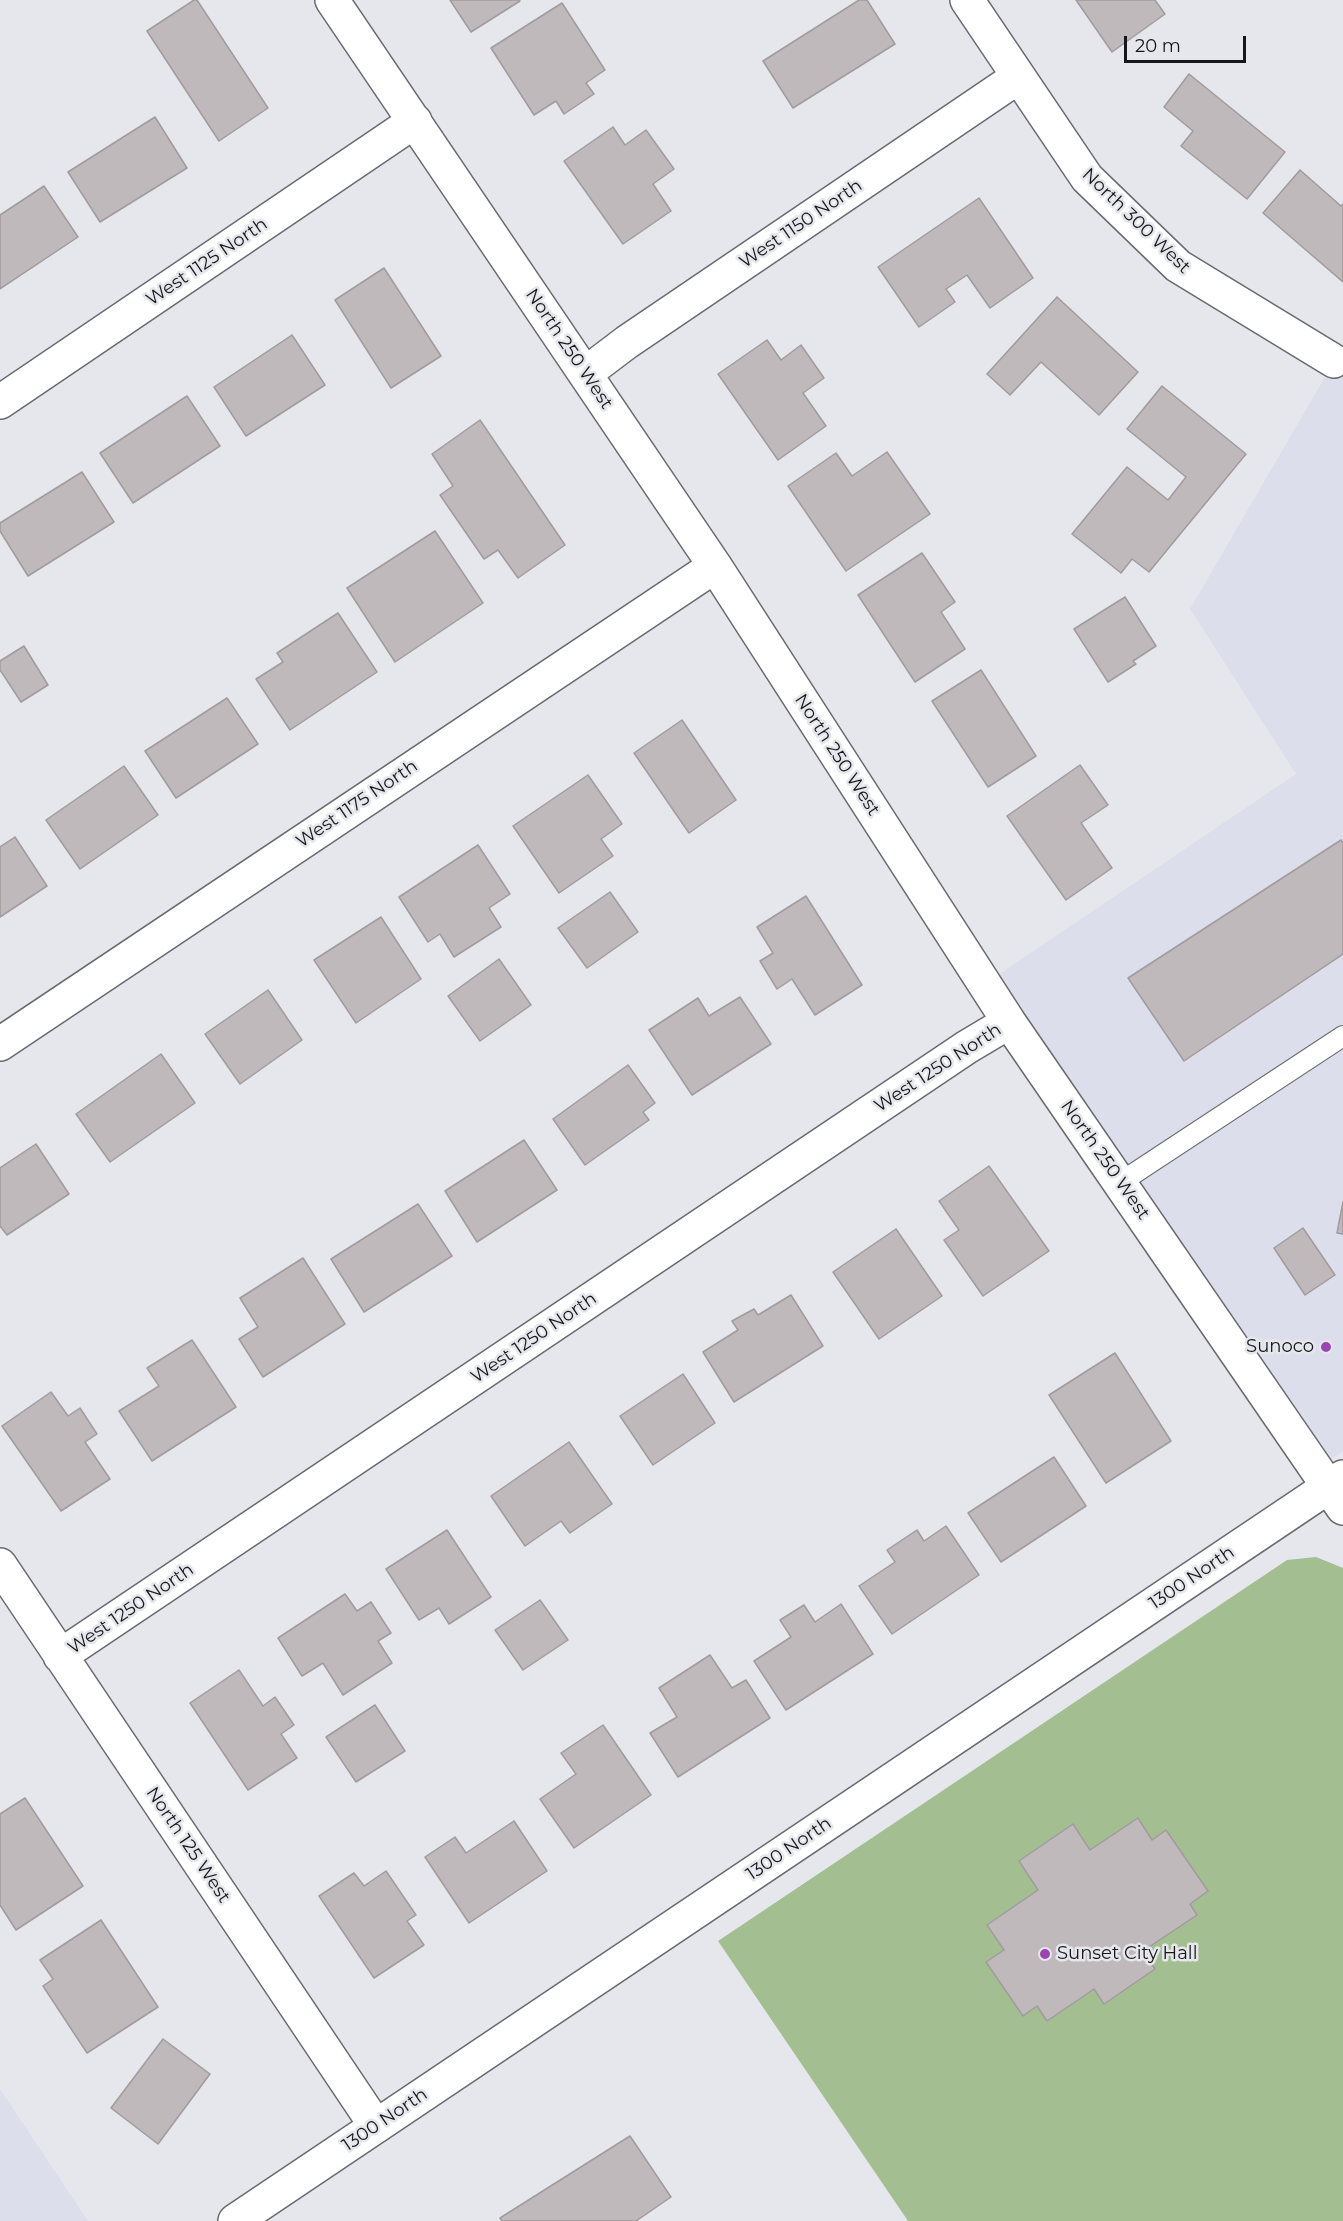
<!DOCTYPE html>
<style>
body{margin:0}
#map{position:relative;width:1343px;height:2221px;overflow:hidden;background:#e6e7ec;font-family:Montserrat,sans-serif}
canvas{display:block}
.scale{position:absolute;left:1124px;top:36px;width:122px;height:27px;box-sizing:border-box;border:3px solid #171719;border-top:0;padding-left:8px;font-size:18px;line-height:21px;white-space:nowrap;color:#171719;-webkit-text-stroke:4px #e6e7ec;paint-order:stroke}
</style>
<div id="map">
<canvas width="1343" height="2221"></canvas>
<div class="scale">20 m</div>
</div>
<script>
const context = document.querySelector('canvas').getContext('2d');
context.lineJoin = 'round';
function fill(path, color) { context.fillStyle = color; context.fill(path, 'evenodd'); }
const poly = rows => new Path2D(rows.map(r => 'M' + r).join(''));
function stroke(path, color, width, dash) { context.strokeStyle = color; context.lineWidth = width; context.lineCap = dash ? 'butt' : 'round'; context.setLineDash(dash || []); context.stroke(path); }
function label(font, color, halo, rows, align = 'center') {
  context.font = font + ' Montserrat,sans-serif'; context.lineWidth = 5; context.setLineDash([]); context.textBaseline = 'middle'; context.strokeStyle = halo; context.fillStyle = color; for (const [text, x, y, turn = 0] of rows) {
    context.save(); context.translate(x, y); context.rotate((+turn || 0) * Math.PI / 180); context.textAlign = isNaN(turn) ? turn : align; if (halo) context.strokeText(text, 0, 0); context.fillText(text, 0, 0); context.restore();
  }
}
const built = poly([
 [1343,346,1343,1451,1318,1468,998,975,1296,774,1190,609],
 [0,2089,88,2221,0,2221]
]);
const green = poly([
 [1316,1557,1343,1568,1343,2221,908,2221,718,1941,1287,1560]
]);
const building = poly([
 [194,0,197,0,268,108,219,141,147,31,194,0],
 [450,0,519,0,520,1,471,32,450,0],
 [859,0,867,0,895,44,793,108,763,61,859,0],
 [1076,0,1155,0,1165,14,1112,52,1076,0],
 [562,3,605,70,586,83,594,94,564,114,556,101,534,115,491,48,562,3],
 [1189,74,1285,152,1247,199,1181,146,1193,131,1164,107,1189,74],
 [155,117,187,168,100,222,68,172,155,117],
 [613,127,625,145,646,130,674,169,653,184,671,211,623,244,564,161,613,127],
 [1300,170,1341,206,1343,204,1343,282,1263,213,1300,170],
 [44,186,78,237,0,289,0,215,44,186],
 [979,198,1033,278,990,308,967,275,946,289,955,302,919,327,878,267,979,198],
 [384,268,441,356,391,388,335,300,384,268],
 [1057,297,1138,372,1099,415,1041,362,1010,395,987,374,1057,297],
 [292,335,325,385,246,436,214,387,292,335],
 [767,340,781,360,801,345,824,378,803,393,826,426,778,460,718,374,767,340],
 [1162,386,1246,454,1149,572,1132,559,1121,573,1072,534,1127,467,1168,500,1186,477,1127,429,1162,386],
 [187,396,220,446,133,503,100,453,187,396],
 [480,420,565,545,518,578,498,550,484,559,440,495,453,486,432,454,480,420],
 [887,452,930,514,846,571,788,486,836,453,852,476,887,452],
 [82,472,114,522,28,576,0,531,0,523,82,472],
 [435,531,483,603,395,662,347,588,435,531],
 [922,553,955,602,941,612,965,649,915,682,858,595,922,553],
 [1125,597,1156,646,1133,661,1136,664,1108,682,1074,629,1125,597],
 [338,613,377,672,290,730,256,679,283,662,277,653,338,613],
 [24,646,48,685,21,702,0,670,0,661,24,646],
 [981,670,1036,756,988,787,932,701,981,670],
 [227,698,258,744,176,798,145,751,227,698],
 [682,720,736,800,689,833,634,753,682,720],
 [1080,765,1108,805,1081,823,1112,868,1066,900,1007,816,1080,765],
 [124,766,158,815,80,869,46,820,124,766],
 [588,775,622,824,601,839,613,856,559,893,513,826,588,775],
 [15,837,47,886,0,917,0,847,15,837],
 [1341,840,1343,843,1343,954,1184,1061,1128,978,1341,840],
 [478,845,510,894,489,908,501,927,454,957,440,934,428,942,399,897,478,845],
 [610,892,638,932,587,968,558,928,610,892],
 [806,896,862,985,815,1015,792,979,777,989,760,961,773,953,757,927,806,896],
 [381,917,421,979,356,1023,314,960,381,917],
 [499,959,531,1005,480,1041,448,996,499,959],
 [268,990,302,1040,240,1084,205,1034,268,990],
 [740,997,771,1044,692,1095,649,1030,698,998,709,1016,740,997],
 [161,1054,195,1103,110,1162,76,1114,161,1054],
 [628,1065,655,1103,643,1112,649,1120,585,1165,553,1119,628,1065],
 [524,1140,557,1190,477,1242,445,1191,524,1140],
 [36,1144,69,1194,7,1235,0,1226,0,1168,36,1144],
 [989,1166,1049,1251,983,1296,944,1240,959,1230,939,1201,989,1166],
 [1343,1202,1343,1234,1337,1233,1343,1202],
 [418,1204,452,1256,364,1312,331,1259,418,1204],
 [1303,1228,1335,1275,1305,1295,1274,1248,1303,1228],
 [896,1229,942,1296,879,1339,833,1272,896,1229],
 [303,1258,345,1324,263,1377,239,1339,258,1327,240,1298,303,1258],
 [791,1295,823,1346,734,1402,703,1352,738,1330,732,1321,754,1309,758,1315,791,1295],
 [192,1340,236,1407,152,1461,119,1411,159,1386,147,1368,192,1340],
 [1115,1353,1171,1441,1106,1483,1049,1395,1115,1353],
 [683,1374,715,1423,653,1465,620,1416,683,1374],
 [51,1392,68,1416,80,1408,97,1434,85,1442,110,1479,61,1511,2,1426,51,1392],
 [569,1442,612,1504,570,1533,561,1521,525,1546,491,1496,569,1442],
 [1054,1457,1086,1506,1001,1562,968,1513,1054,1457],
 [946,1526,979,1575,892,1634,859,1586,895,1562,887,1550,917,1530,924,1541,946,1526],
 [447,1530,491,1597,449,1624,439,1608,419,1620,386,1569,447,1530],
 [345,1594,357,1611,371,1602,391,1633,378,1641,392,1663,343,1695,323,1663,302,1676,278,1638,345,1594],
 [540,1600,568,1640,523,1670,495,1630,540,1600],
 [841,1604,873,1654,786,1710,754,1661,791,1637,780,1620,804,1605,815,1622,841,1604],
 [710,1655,732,1688,746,1680,770,1718,678,1777,650,1733,677,1717,659,1688,710,1655],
 [239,1670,263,1706,275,1697,294,1725,281,1734,297,1758,248,1790,190,1703,239,1670],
 [375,1705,405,1751,356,1782,326,1737,375,1705],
 [603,1725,651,1795,574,1848,540,1799,576,1774,561,1753,603,1725],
 [25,1798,83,1886,16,1930,0,1905,0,1814,25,1798],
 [1138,1818,1152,1840,1166,1830,1208,1891,1190,1904,1197,1915,1143,1951,1155,1969,1104,2004,1094,1989,1047,2021,1037,2006,1023,2016,986,1962,1004,1950,987,1925,1038,1890,1019,1861,1073,1824,1090,1850,1138,1818],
 [514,1821,547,1871,469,1923,425,1857,455,1837,466,1853,514,1821],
 [386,1871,416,1915,407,1921,424,1945,374,1978,319,1896,354,1873,364,1886,386,1871],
 [101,1920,158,2007,87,2053,43,1986,53,1979,40,1960,101,1920],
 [163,2039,210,2074,158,2144,111,2108,163,2039],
 [630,2136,671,2197,636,2221,502,2221,500,2218,630,2136]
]);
const service = poly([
 [1121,1182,1343,1036]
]);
const minor = poly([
 [332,0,715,566,1009,1022,1343,1508],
 [967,0,1087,178,1178,266,1334,361],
 [586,373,627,342,1018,77],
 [0,402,415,121],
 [0,1044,715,566],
 [0,1565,376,2126],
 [60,1656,967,1047,1009,1022]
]);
const tertiary = poly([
 [235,2221,1343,1477]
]);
const markers = [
 [1326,1347,6,"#9c45b2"],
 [1045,1954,6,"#9c45b2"]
];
const streetNames = [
 ["North 300 West",1136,221,44],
 ["West 1150 North",801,224,-34],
 ["West 1125 North",207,262,-34],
 ["North 250 West",569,349,56],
 ["North 250 West",837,755,57],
 ["West 1175 North",357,804,-34],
 ["West 1250 North",938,1068,-33],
 ["North 250 West",1105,1160,55],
 ["West 1250 North",534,1338,-34],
 ["1300 North",1192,1578,-34],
 ["West 1250 North",131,1609,-34],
 ["North 125 West",188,1845,56],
 ["1300 North",789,1849,-34],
 ["1300 North",385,2120,-34]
];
const poiNames = [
 ["Sunoco",1314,1347],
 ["Sunset City Hall",1057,1954,"left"]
];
fill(built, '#dcdeeb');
fill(green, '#a3bf91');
fill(building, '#bfb9bc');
stroke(building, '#a19b9d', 1.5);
stroke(service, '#696a6f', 22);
stroke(minor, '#696a6f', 36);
stroke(tertiary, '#696a6f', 36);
stroke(service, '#fff', 20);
stroke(minor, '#fff', 33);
stroke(tertiary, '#fff', 33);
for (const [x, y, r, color] of markers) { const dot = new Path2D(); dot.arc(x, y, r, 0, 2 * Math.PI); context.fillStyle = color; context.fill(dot); stroke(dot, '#e6e7ec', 2); }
label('18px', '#171719', '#e6e7ec', streetNames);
label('18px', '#171719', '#e6e7ec', poiNames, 'right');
</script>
